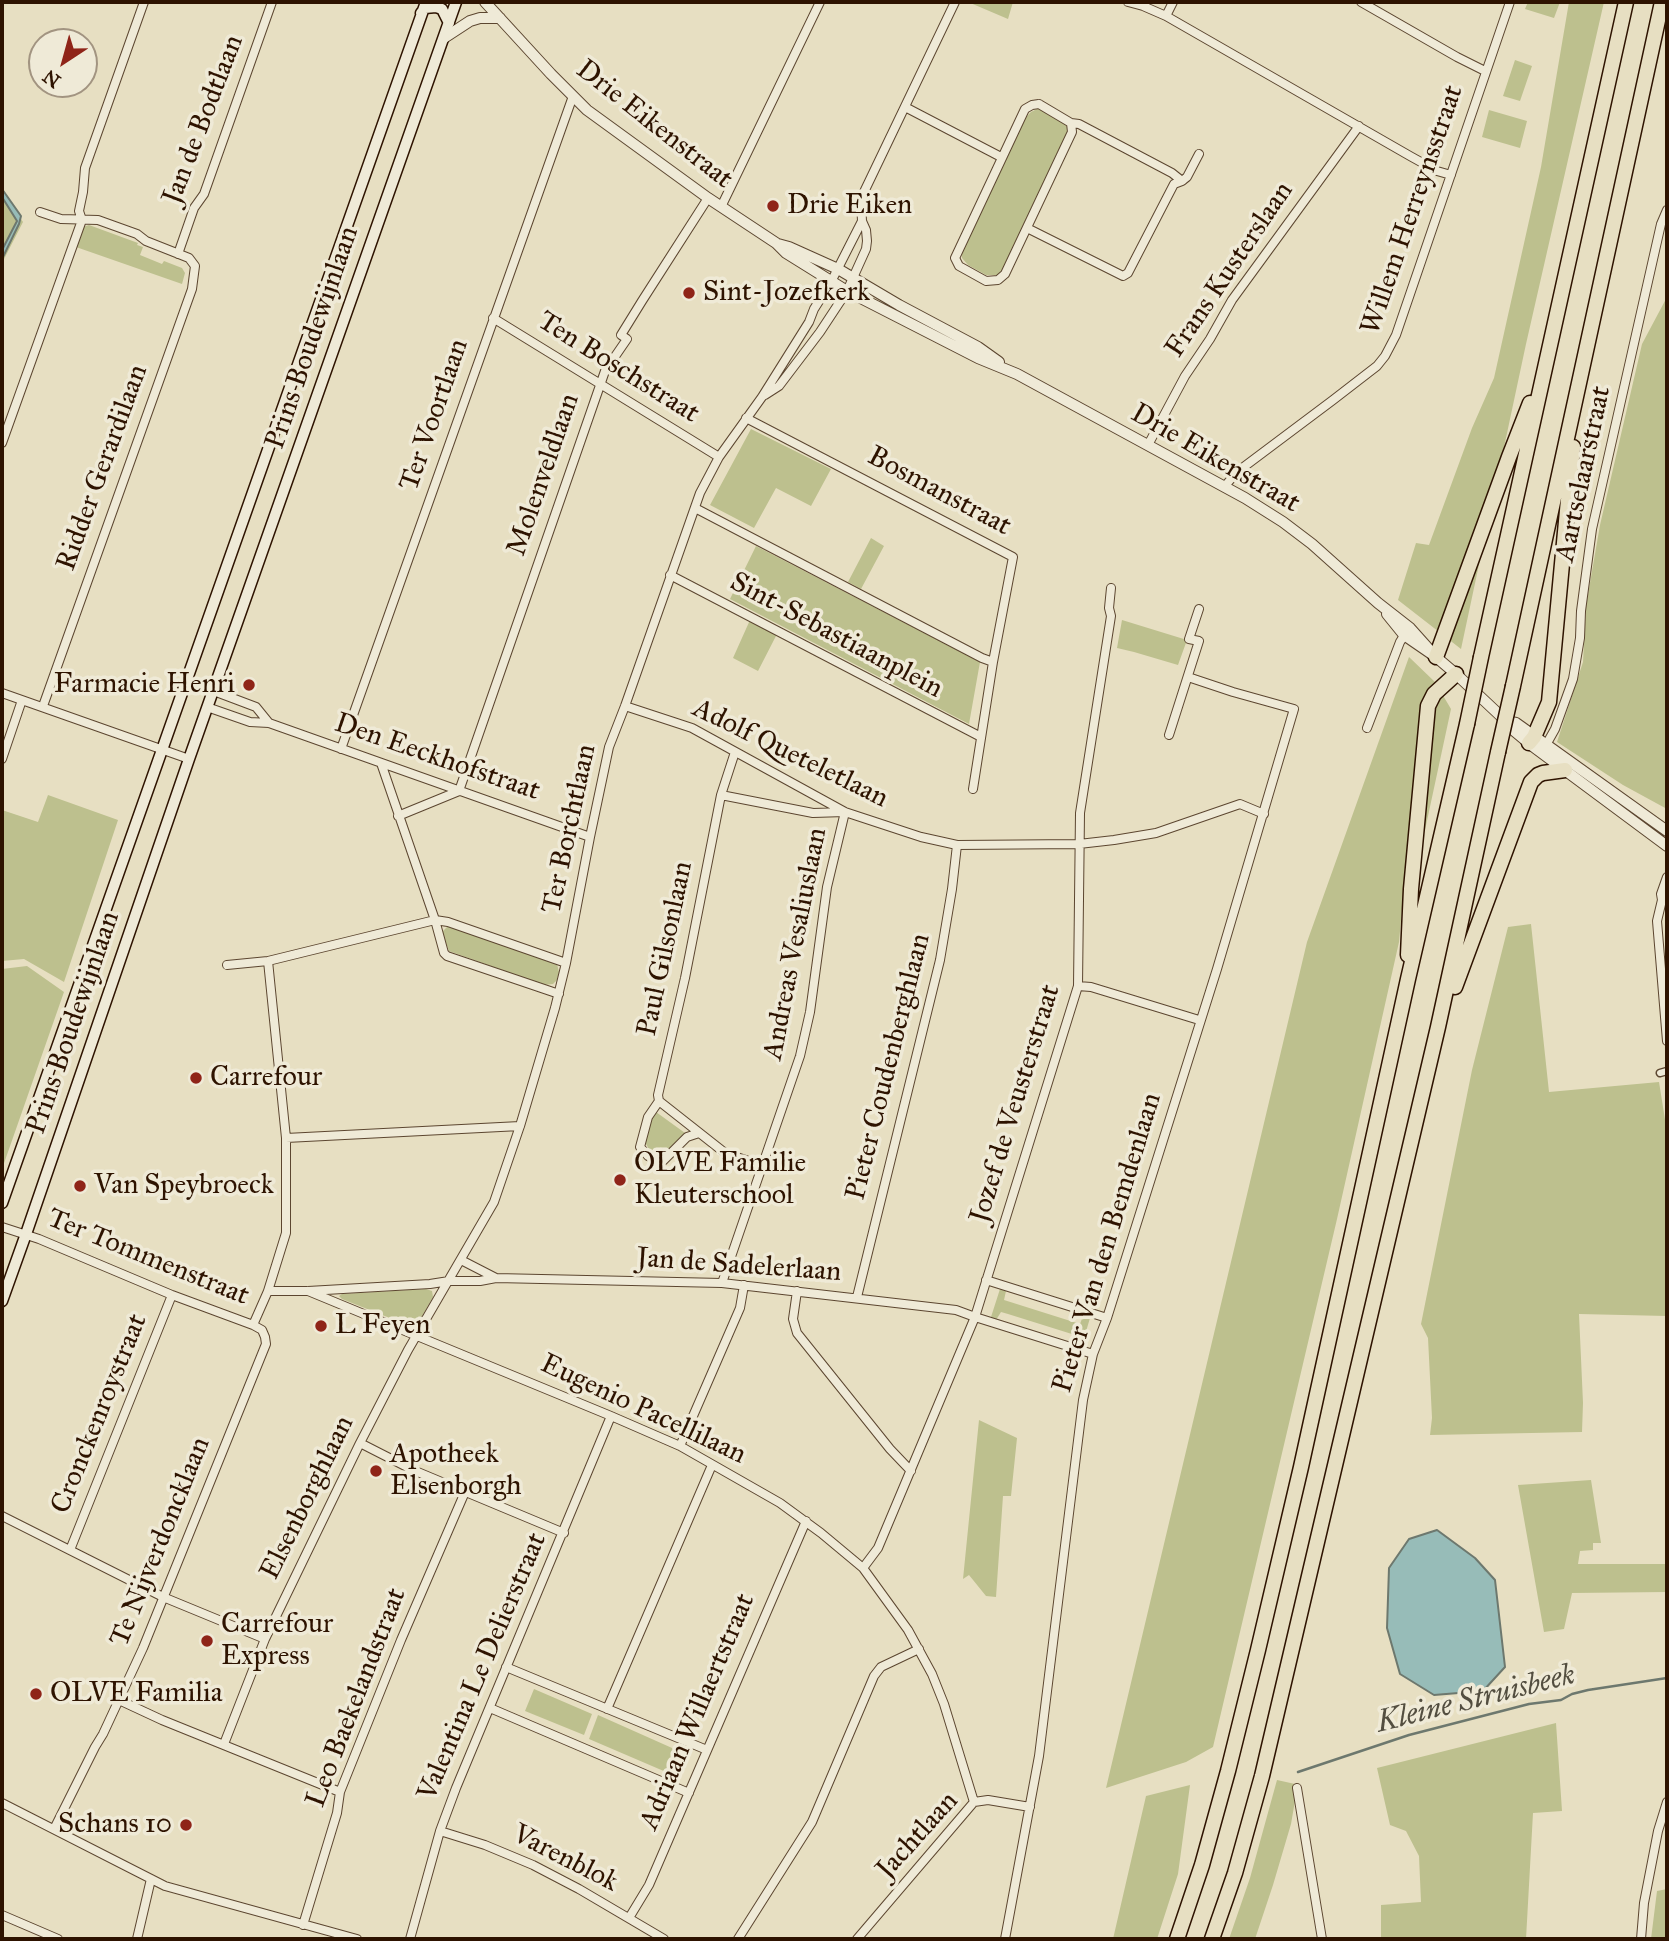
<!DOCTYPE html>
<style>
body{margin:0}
#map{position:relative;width:1669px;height:1941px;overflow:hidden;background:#e7dfc2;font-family:"IM FELL Great Primer",serif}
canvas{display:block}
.frame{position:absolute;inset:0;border:4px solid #2e1300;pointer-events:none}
.north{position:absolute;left:28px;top:28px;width:70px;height:70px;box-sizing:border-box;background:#efead7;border:2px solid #a29481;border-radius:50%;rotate:216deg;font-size:19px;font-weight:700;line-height:28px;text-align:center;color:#2e1300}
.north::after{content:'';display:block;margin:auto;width:24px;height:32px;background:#8f2418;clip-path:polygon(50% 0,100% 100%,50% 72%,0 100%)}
</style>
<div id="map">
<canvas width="1669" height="1941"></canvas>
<div class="frame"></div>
<div class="north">N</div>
</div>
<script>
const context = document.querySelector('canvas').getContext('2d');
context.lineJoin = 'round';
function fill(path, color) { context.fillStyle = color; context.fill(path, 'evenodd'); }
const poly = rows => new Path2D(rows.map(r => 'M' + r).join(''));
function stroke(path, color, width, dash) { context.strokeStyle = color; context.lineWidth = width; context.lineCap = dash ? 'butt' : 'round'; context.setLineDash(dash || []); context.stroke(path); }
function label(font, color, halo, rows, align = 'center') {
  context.font = font + ' "IM FELL Great Primer",serif'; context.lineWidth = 7; context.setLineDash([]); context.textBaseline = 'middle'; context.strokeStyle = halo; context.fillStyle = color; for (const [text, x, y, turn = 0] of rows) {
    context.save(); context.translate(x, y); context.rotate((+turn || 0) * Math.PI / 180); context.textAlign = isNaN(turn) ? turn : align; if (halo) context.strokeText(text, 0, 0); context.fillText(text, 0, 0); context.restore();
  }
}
const green = poly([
 [968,2,1013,2,1008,19],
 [1528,2,1560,2,1554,18,1525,9],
 [1569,2,1604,2,1526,344,1461,649,1398,600,1416,543,1429,545,1472,428,1494,378,1541,167],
 [1515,60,1532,66,1520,101,1503,96],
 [1039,108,1066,123,1069,129,1066,138,1004,269,998,275,986,275,968,265,962,258,962,249,1024,119,1031,112],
 [1489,110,1527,121,1520,148,1482,137],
 [2,191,23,222,2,263],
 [89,225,138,243,137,245,143,247,140,255,162,264,164,261,182,268,185,273,182,284,76,247,83,227],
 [1667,297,1667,809,1623,785,1557,742,1583,662,1586,606,1600,525,1642,344],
 [751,429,831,469,811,506,776,488,754,528,710,505],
 [871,538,884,546,861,589,848,582],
 [756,546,980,662,969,724,730,599],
 [750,620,777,634,758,671,733,658],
 [1122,620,1187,640,1178,665,1134,652,1117,648],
 [1409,657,1435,682,1451,709,1425,830,1404,886,1399,942,1337,1219,1213,1747,1186,1762,1106,1788,1307,942],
 [48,795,118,820,64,982,24,959,2,961,2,810,38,822],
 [1531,924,1549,1092,1659,1082,1667,1132,1667,1316,1579,1314,1583,1403,1582,1432,1430,1435,1432,1418,1428,1338,1421,1324,1472,1070,1508,927],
 [448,926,553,961,557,964,559,972,557,980,553,984,544,985,449,951,442,932],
 [27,966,64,992,2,1169,2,969],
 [656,1112,685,1133,668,1153,663,1155,651,1153,645,1142,652,1116],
 [426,1289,432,1291,433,1297,418,1323,414,1326,410,1326,342,1299,339,1296,342,1294],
 [1000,1289,1006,1291,1004,1300,1080,1324,1083,1316,1090,1318,1082,1345,1074,1342,1075,1335,1008,1314,1001,1312,996,1320,991,1317],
 [979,1420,1017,1438,1011,1496,1003,1496,996,1597,986,1596,969,1575,963,1579],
 [1591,1480,1601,1543,1593,1543,1593,1550,1580,1551,1578,1564,1667,1564,1667,1592,1572,1593,1564,1629,1544,1632,1518,1485],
 [534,1689,592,1714,584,1735,525,1711],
 [598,1715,690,1756,680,1778,589,1739],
 [1556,1723,1562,1811,1533,1813,1526,1939,1365,1939,1381,1937,1381,1905,1421,1902,1419,1856,1406,1831,1390,1825,1377,1768],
 [1277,1780,1295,1784,1296,1795,1291,1824,1273,1885,1255,1939,1229,1939,1250,1878],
 [1190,1785,1178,1874,1157,1939,1113,1939,1146,1796],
 [1667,1889,1667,1939,1651,1939,1657,1891]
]);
const water = poly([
 [2,189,21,216,19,224,2,259,2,250,17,221,2,197,2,189],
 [1437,1530,1475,1558,1495,1580,1505,1667,1483,1691,1434,1695,1400,1674,1387,1628,1389,1568,1409,1539,1437,1530]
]);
const stream = poly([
 [1298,1772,1409,1735,1529,1704,1561,1700,1572,1694,1588,1690,1667,1678]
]);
const pedestrian = poly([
 [1660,1073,1667,1071]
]);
const minor = poly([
 [1128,2,1143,6,1166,16,1410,156,1437,171,1451,175],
 [1361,2,1457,57,1485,71],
 [1166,16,1173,2],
 [1039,104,1071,123,1072,132,1005,274,998,280,986,281,959,266,955,258,1025,109,1032,105,1039,104],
 [905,107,1001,157],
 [1182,181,1187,177,1199,154],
 [721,207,820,2],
 [40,212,61,219,98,220,137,234,146,241,189,258,195,266,192,289,43,706],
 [82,220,79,211,83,192,85,168,144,2],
 [1027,228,1123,276,1128,273,1174,184,1182,181,1172,173,1079,124,1071,123],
 [178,254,194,208,204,194,272,2],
 [493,318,719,457],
 [765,395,779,386,820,332,847,291,866,249,867,241,866,230,862,221,861,202,864,192,955,2],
 [746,418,1013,557,993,662,973,789],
 [2,443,82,220],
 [1148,445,1185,376,1210,339,1232,300,1359,126],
 [1224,487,1237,472,1333,400,1377,366,1385,356,1396,335,1510,2],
 [695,508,982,658,993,662],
 [670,575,981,737],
 [187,681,256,707,269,723],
 [2,693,189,759],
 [625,706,692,728,845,812,921,837,957,845,1079,844,1114,840,1156,833,1240,804,1264,814],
 [207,707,250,722,269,723,590,837],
 [1367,728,1400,642,1407,631],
 [1169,735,1199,641,1189,639,1199,609],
 [1546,745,1555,729,1573,679,1580,638,1581,611,1592,529,1661,224,1667,210],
 [341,749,573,96],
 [2,759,22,700],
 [381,763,435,920,444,953,447,956,559,994],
 [721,795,813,813,845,812,827,887,810,1012,800,1056,722,1283],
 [398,816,459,791,605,371,627,339,621,335,642,301,708,198],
 [1667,877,1661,894,1662,900,1657,921,1667,1041],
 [227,965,268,961,435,920,448,922,566,963],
 [1078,986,1091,987,1199,1020],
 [659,1101,725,1153,763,1166],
 [699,1133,687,1137,663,1161,658,1161,648,1156,640,1147,648,1117,659,1101,658,1095,685,978,721,795,735,752],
 [286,1138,520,1126],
 [2,1227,39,1239,172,1295,253,1325,262,1330,265,1337,266,1344,143,1648,103,1734,95,1747,54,1829],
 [461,1260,496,1278],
 [986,1280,1107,1318],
 [268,1291,308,1291,430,1284,449,1281,480,1281,496,1278,722,1283,956,1310,975,1317,1093,1354],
 [308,1291,611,1416,680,1446,780,1503,821,1533,863,1568,908,1630,932,1674,944,1704,974,1802],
 [797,1291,793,1319,797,1333,890,1449,911,1471],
 [857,1297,940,960,952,889,957,845],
 [253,1325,268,1291,286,1233,286,1138,268,961],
 [360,1443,413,1470,564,1533],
 [680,1446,740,1308,744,1285],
 [2,1516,163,1597,265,1639],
 [70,1550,172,1295],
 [863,1568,878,1548,975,1317,1078,986,1080,813,1111,616,1109,608,1111,588],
 [506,1667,707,1750],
 [119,1700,162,1720,340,1792],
 [490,1708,689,1793],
 [607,1709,712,1465],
 [224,1744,265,1639,360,1443,408,1350,494,1202,520,1126,555,1008,566,963,590,837,609,747,625,706,700,493,719,457,762,397,809,322,814,309,831,282,862,221],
 [1297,1788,1322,1939],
 [2,1803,165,1886,357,1939],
 [440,1831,485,1845,533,1865,579,1889,664,1939],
 [2,1915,58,1939],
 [629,1918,649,1885,806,1521],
 [303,1925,337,1813,340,1792,401,1640,465,1492],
 [137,1939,151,1879],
 [410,1939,440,1831,456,1788,611,1416],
 [738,1939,812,1822,874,1676,881,1667,919,1649],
 [857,1939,974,1802,988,1800,1030,1807],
 [1005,1939,1039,1756,1083,1400,1093,1354,1107,1318,1217,969,1294,709,1233,692,1188,677],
 [1641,1939,1644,1903,1658,1831,1667,1802]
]);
const tertiary = poly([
 [485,2,551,74,587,110,708,198,776,243,786,253,847,291,978,358,1017,374,1245,498,1283,522,1312,544,1378,603,1410,628,1436,657],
 [444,38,470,21,480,18,500,18],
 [778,244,789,247,838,269,899,305,978,347,999,362],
 [1387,614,1404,635,1436,657,1456,674,1506,721,1513,730,1531,745,1667,846],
 [1506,721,1516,723,1667,831]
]);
const secondary = poly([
 [421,13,425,8,436,7,442,9,449,23],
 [2,1203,426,2],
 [2,1301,26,1234,189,759,456,2]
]);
const motorway = poly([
 [1436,657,1509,457,1530,403],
 [1481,657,1626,2],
 [1513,686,1662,2],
 [1529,743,1534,737,1549,702,1573,447],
 [1408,955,1411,889,1428,706,1434,694,1456,674],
 [1455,987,1531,782,1538,775,1543,773,1565,770],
 [1177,1939,1202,1865,1228,1771,1258,1650,1301,1467,1408,979,1467,724],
 [1212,1939,1235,1873,1262,1776,1438,1027,1498,752]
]);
const motorwayBridge = poly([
 [1467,724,1481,657],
 [1498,752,1513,686]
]);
const markers = [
 [773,206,7,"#8f2418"],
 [689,293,7,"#8f2418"],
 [249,685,7,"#8f2418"],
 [196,1078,7,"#8f2418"],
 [620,1180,7,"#8f2418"],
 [80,1186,7,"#8f2418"],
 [321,1326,7,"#8f2418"],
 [376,1471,7,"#8f2418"],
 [207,1641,7,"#8f2418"],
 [36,1694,7,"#8f2418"],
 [186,1825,7,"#8f2418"]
];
const streetNames = [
 ["Jan de Bodtlaan",204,120,-69],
 ["Drie Eikenstraat",654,125,38],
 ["Willem Herreynsstraat",1413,210,-71],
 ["Frans Kusterslaan",1230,270,-56],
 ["Prins Boudewijnlaan",313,338,-71],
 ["Ten Boschstraat",618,368,32],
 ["Ter Voortlaan",435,415,-71],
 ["Drie Eikenstraat",1215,459,30],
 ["Ridder Gerardilaan",103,468,-70],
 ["Aartselaarstraat",1584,474,-78],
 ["Molenveldlaan",544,475,-71],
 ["Bosmanstraat",939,492,28],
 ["Sint-Sebastiaanplein",836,636,28],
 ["Adolf Queteletlaan",790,754,26],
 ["Den Eeckhofstraat",437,758,19],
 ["Ter Borchtlaan",570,829,-78],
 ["Andreas Vesaliuslaan",796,944,-79],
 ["Paul Gilsonlaan",666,949,-78],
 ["Prins Boudewijnlaan",74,1023,-71],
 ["Pieter Coudenberghlaan",889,1067,-76],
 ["Jozef de Veusterstraat",1016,1104,-73],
 ["Pieter Van den Bemdenlaan",1108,1243,-73],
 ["Ter Tommenstraat",148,1258,22],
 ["Jan de Sadelerlaan",739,1266,4],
 ["Eugenio Pacellilaan",643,1410,25],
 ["Cronckenroystraat",100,1414,-68],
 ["Elsenborghlaan",308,1498,-64],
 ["Te Nijverdoncklaan",161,1542,-68],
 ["Valentina Le Delierstraat",483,1667,-67],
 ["Leo Baekelandstraat",357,1698,-69],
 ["Adriaan Willaertstraat",698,1712,-67],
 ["Jachtlaan",918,1836,-48],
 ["Varenblok",565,1859,27]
];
const poiNames = [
 ["Drie Eiken",787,206],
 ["Sint-Jozefkerk",703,293],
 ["Farmacie Henri",235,685,"right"],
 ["Carrefour",210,1078],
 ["OLVE Familie",634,1164],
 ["Kleuterschool",634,1196],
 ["Van Speybroeck",94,1186],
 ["L Feyen",335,1326],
 ["Apotheek",390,1455],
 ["Elsenborgh",390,1487],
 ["Carrefour",221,1625],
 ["Express",221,1657],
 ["OLVE Familia",50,1694],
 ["Schans 10",172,1825,"right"]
];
const waterNames = [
 ["Kleine Struisbeek",1476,1700,-14]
];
fill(green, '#bdc08e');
fill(water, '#97bcb8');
stroke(water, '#6d786e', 2);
stroke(stream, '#6d786e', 2.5);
stroke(pedestrian, '#5c4630', 9);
stroke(minor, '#5c4630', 10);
stroke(tertiary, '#5c4630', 12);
stroke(secondary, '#2e1300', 13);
stroke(motorway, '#2e1300', 17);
stroke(pedestrian, '#efead7', 6);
stroke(minor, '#efead7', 8);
stroke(tertiary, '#efead7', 10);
stroke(secondary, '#efead7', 10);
stroke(motorway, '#e7dfc2', 14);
stroke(motorwayBridge, '#2e1300', 17, []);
stroke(motorwayBridge, '#e7dfc2', 14);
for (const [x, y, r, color] of markers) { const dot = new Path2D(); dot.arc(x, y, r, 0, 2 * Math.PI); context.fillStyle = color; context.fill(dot); stroke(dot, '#efead7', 2.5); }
label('28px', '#2e1300', '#efead7', streetNames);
label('28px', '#2e1300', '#efead7', poiNames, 'left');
label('italic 30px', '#534e40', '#efead7', waterNames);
</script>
